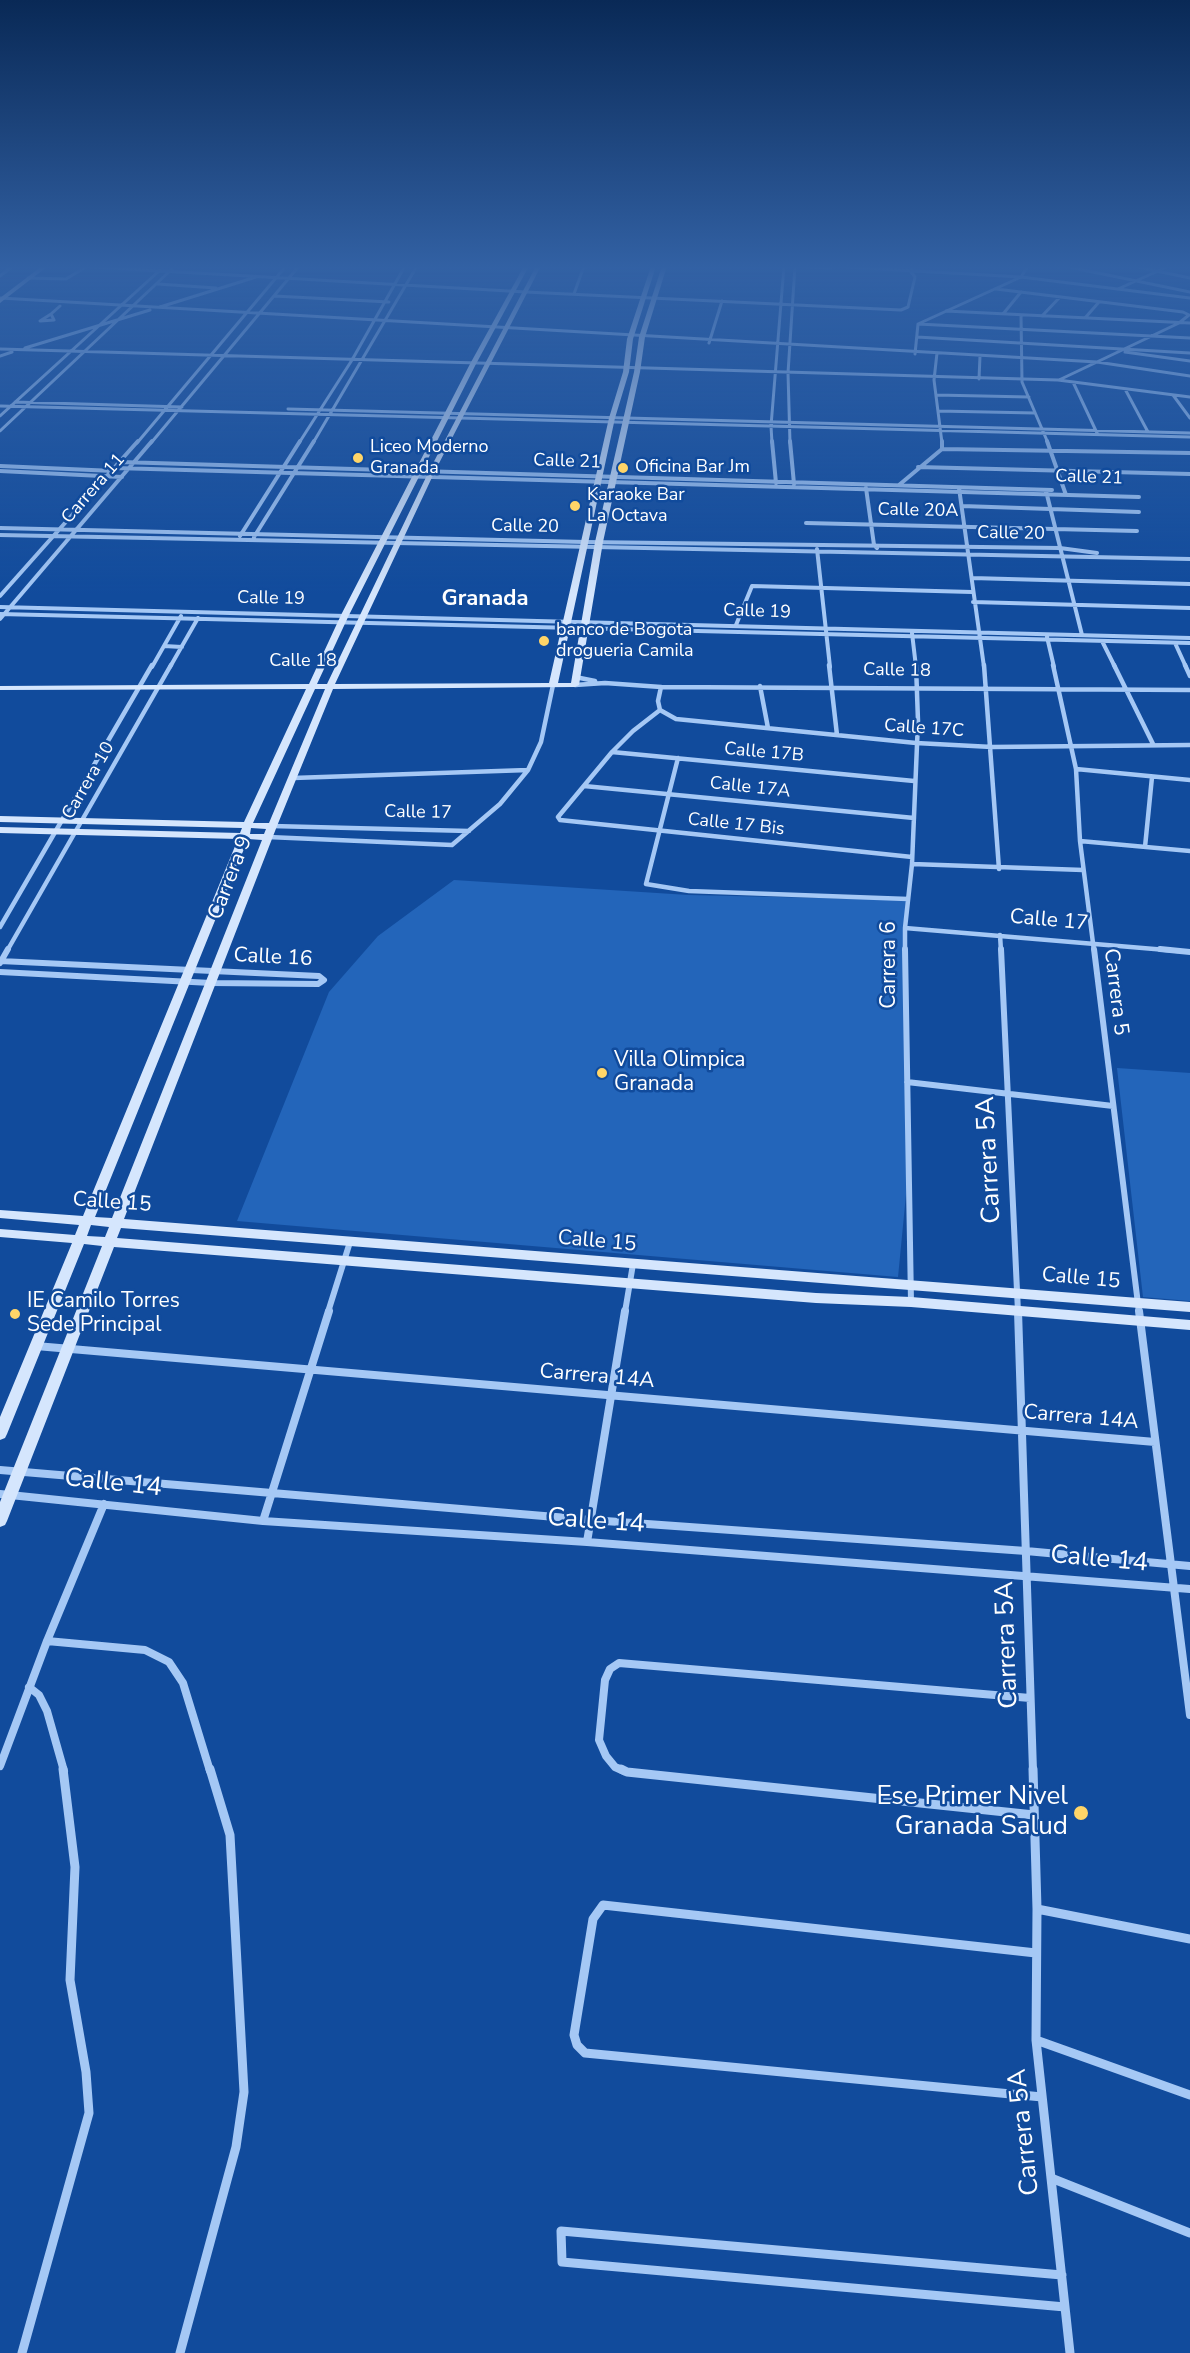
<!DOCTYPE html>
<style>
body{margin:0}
canvas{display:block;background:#114b9c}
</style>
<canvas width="1190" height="2353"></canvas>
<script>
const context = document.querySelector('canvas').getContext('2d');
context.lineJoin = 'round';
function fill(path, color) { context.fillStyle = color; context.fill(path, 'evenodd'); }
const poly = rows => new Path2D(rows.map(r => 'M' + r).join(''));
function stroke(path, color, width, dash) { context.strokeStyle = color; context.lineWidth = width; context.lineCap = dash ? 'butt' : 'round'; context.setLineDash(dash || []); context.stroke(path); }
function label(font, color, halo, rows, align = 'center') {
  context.font = font + ' "Nunito Sans",sans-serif'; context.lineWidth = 5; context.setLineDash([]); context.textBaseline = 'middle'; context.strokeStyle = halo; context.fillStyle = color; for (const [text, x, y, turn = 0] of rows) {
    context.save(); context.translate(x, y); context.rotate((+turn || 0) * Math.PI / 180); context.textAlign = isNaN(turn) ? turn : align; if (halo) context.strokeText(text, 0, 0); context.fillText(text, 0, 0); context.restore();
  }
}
const green = poly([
 [454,880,688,895,908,900,904,927,908,1174,898,1277,237,1221,329,992,378,936],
 [1117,1068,1190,1073,1190,1301,1143,1297]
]);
const streetFar5 = poly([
 [75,266,526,292,901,310,908,307],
 [787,266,831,268],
 [829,266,1021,277,1190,298],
 [1064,266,1190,292],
 [1133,266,1190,278],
 [0,276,13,266],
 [28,278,66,279,86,267],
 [158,284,216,288],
 [996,289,1183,312,1189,315,1179,323,1059,380],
 [1118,289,1169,266],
 [574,294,584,266],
 [274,296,389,302],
 [0,298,1097,362,1190,376],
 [160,307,256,277],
 [908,307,915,277,911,272,912,266],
 [946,311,1190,323],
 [51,314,54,320,40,321,51,314],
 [51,314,60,306],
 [1003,314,1021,292],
 [1021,315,1022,382,1048,443],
 [1042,316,1060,297],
 [1085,318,1099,302],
 [918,324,1190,338],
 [917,337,1190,353],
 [709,343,722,301],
 [25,348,150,310],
 [0,349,1058,380,1190,397],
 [1125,352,1190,361],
 [937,353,934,380,942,443],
 [915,354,918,324,1021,277,1028,266],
 [0,356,12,352],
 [979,379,980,356],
 [1073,382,1097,433],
 [1125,389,1148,432],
 [936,395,1029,397],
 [1173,395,1190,418],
 [15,402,182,407],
 [0,406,1190,437],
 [288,409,1190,433],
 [938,411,1035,413],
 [0,416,160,270],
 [0,431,172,269],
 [137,443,286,266],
 [151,443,299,266],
 [299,443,352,360,405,266],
 [313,443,417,266],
 [772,443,771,426,784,266],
 [790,443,788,373,795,266]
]);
const streetFar4 = poly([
 [772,441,776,483],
 [790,441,794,484],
 [942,441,942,449],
 [1047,441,1066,495],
 [942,449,1190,453],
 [120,462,1052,490],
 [0,466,114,471],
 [918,467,1190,474],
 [115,468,1139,497],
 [0,471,122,477],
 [899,485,942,449],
 [866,488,874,545,877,548],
 [959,488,984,667],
 [1046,491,1082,635],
 [962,506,1139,512],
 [806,523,1137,531],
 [0,528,585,542,1060,548,1097,553],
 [0,535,1190,559],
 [240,536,300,441],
 [254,537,314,441],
 [817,549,830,667],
 [972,578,1190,584],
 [0,596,138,441],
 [973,602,1190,608],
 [0,607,1190,638],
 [0,614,1190,643],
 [0,619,152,441],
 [736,625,752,586,972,592],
 [912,633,916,667],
 [1047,637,1054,667],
 [1102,641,1115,667],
 [1175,643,1186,667],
 [164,646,182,647],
 [152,667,181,616],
 [170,667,198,618]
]);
const streetFar3 = poly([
 [829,665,837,735],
 [984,665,999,869],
 [1053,665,1076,769,1080,841,1094,951],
 [1114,665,1153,744],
 [1185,665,1190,676],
 [575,677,595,681],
 [575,685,605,683,661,687,1190,690],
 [760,686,768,728],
 [661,687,658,701,660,710,633,731,612,752,558,817,560,820,912,857],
 [660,710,676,719,916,743,992,747,1190,745],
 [612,752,914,781],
 [678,758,646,884,689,891,908,899],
 [1076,769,1190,780],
 [293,778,528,770],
 [584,786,914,818],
 [272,826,469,831],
 [268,837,452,845,500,804,528,770,541,742,553,685],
 [1080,841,1190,851],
 [1145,847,1152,777],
 [912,864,1083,870],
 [0,927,152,665],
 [905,928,1178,951],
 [1000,935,1001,951],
 [7,951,171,665],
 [905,951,905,928,912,864,918,721,916,665]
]);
const streetFar2 = poly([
 [905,949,911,1302],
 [1001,949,1018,1312],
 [1094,949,1139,1312],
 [1160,949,1190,952],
 [0,961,319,976,324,980,318,984,211,983,0,972],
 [0,963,8,949],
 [907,1082,1113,1106],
 [328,1312,350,1242],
 [625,1312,633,1264]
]);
const streetFar1 = poly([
 [1018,1311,1033,1771],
 [1139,1311,1190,1715],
 [36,1346,1155,1442],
 [0,1470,591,1520,1026,1551,1190,1566],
 [0,1494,263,1521,587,1542,1190,1589],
 [263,1521,329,1311],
 [587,1542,625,1311],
 [47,1641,145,1650,169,1662,183,1683,210,1771],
 [29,1687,39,1695,47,1711,64,1771],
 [0,1766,47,1641,104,1504],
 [624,1771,615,1767,606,1756,599,1740,605,1680,610,1669,619,1663,1030,1698]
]);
const street = poly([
 [621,1769,627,1772,1034,1815],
 [1033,1769,1037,1909,1036,2040,1070,2353],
 [1037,1909,1190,1939],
 [1036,1953,603,1905,593,1919,574,2035,577,2045,585,2053,1042,2097],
 [1036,2040,1190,2095],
 [1051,2178,1190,2233],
 [1062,2275,561,2231,562,2262,1065,2307],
 [22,2353,89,2113,86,2072,70,1980,75,1867,63,1769],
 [180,2353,236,2147,244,2092,230,1835,210,1769]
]);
const secondary = poly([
 [42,266,48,266,0,303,0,298,42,266],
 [524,266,529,266,476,364,349,615,317,684,327,684,429,471,536,266,541,266,435,471,335,684,549,683,609,418,623,372,627,339,651,266,656,266,633,339,629,372,615,418,558,683,571,683,595,542,634,372,639,337,662,266,667,266,645,337,640,372,603,542,579,685,575,687,333,689,277,826,124,1219,1190,1302,1190,1312,121,1228,117,1238,816,1293,911,1297,1190,1320,1190,1330,911,1307,816,1303,114,1247,7,1521,5,1525,0,1527,0,1502,102,1246,84,1244,7,1434,5,1438,0,1440,0,1417,72,1243,0,1237,0,1229,75,1235,79,1225,0,1218,0,1210,83,1216,238,839,0,833,0,827,240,833,242,828,0,822,0,816,244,822,306,689,0,690,0,686,309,684,341,615,470,364,524,266],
 [315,689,325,689,269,823,253,823,315,689],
 [251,828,266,829,264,834,250,834,251,828],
 [248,839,262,840,112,1218,95,1217,248,839],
 [91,1225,109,1227,105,1237,87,1236,91,1225]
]);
const markers = [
 [358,458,6,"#ffd568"],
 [623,468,6,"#ffd568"],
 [575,506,6,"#ffd568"],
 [544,641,6,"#ffd568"],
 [602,1073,6,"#ffd568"],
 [15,1314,6,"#ffd568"],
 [1081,1813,8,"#ffd568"]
];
const farPoinames = [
 ["Liceo Moderno",370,448],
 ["Granada",370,469],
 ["Oficina Bar Jm",635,468],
 ["Karaoke Bar",587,496],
 ["La Octava",587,517],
 ["banco de Bogota",556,631],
 ["drogueria Camila",556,652]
];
const farStreetnames = [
 ["Calle 21",567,462,2],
 ["Calle 21",1089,478,2],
 ["Carrera 11",94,489,-49],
 ["Calle 20A",918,511,1],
 ["Calle 20",525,527,1],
 ["Calle 20",1011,534,1],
 ["Calle 19",271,599,1],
 ["Calle 19",757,612,2],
 ["Calle 18",303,662],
 ["Calle 18",897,671,1],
 ["Calle 17C",924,729,4],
 ["Calle 17B",764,753,5],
 ["Carrera 10",89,781,-60],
 ["Calle 17A",750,788,6],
 ["Calle 17",418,813,1],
 ["Calle 17 Bis",736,825,6]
];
const streetNames = [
 ["Carrera 9",231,878,-69],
 ["Calle 17",1049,921,5],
 ["Calle 16",273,958,3],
 ["Carrera 6",890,965,-90],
 ["Carrera 5",1115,992,83],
 ["Calle 15",112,1203,4],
 ["Calle 15",597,1242,5],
 ["Calle 15",1081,1279,5],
 ["Carrera 14A",597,1377,5],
 ["Carrera 14A",1081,1418,5]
];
const poiNames = [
 ["Villa Olimpica",614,1061],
 ["Granada",614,1085],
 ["IE Camilo Torres",27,1302],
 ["Sede Principal",27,1326]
];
const farDistrictnames = [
 ["Granada",485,600]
];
const nearStreetnames = [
 ["Carrera 5A",990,1160,-93],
 ["Calle 14",113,1484,6],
 ["Calle 14",596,1522,4],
 ["Calle 14",1099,1560,5],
 ["Carrera 5A",1008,1645,-92],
 ["Carrera 5A",1025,2132,-96]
];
const nearPoinames = [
 ["Ese Primer Nivel",1068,1798],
 ["Granada Salud",1068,1828]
];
fill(green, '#2365ba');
stroke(streetFar5, '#a5c8f5', 3);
stroke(streetFar4, '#a5c8f5', 4);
stroke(streetFar3, '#a5c8f5', 4.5);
stroke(streetFar2, '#a5c8f5', 6);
stroke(streetFar1, '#a5c8f5', 8);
stroke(street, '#a5c8f5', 9);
fill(secondary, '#d5e6fd');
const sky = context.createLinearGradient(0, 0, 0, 595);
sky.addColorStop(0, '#092956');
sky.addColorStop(0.45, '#3261a4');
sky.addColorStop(1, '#3261a400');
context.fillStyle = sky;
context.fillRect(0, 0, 1190, 595);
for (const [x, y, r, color] of markers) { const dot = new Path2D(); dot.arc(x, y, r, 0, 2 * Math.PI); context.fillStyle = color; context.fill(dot); stroke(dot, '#114b9c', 2); }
label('18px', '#fff', '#114b9c', farPoinames, 'left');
label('18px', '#fff', '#114b9c', farStreetnames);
label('21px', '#fff', '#114b9c', streetNames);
label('21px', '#fff', '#114b9c', poiNames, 'left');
label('bold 22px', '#fff', '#114b9c', farDistrictnames);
label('26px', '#fff', '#114b9c', nearStreetnames);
label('26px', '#fff', '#114b9c', nearPoinames, 'right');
</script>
